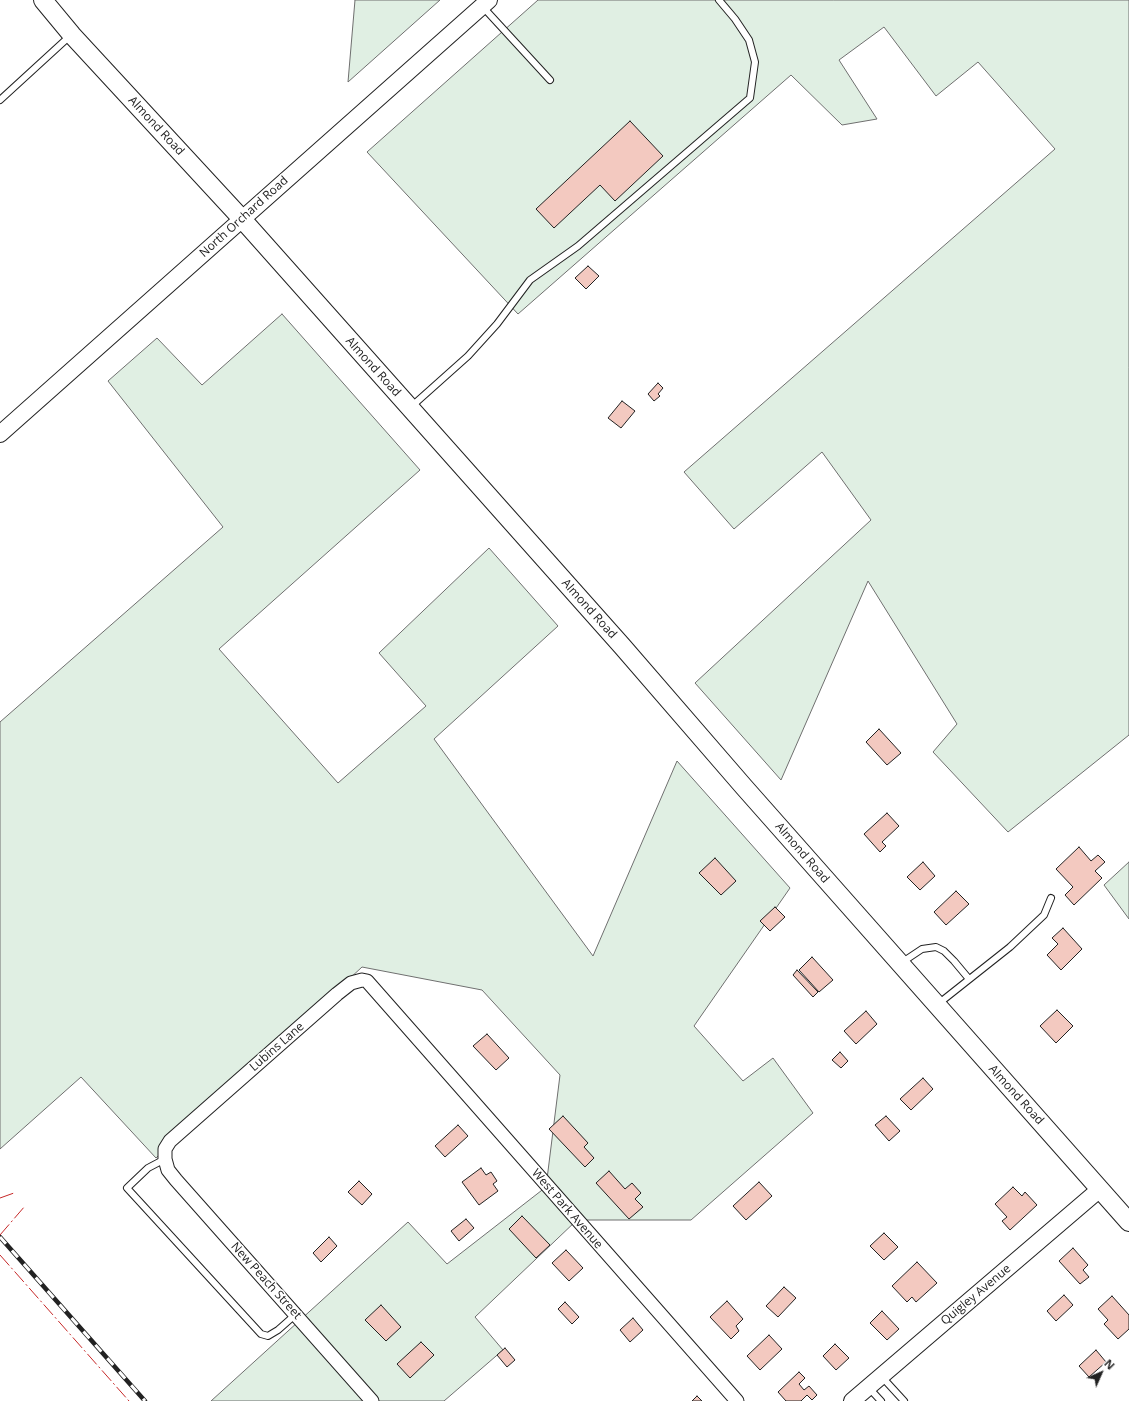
<!DOCTYPE html>
<style>
body{margin:0}
#map{position:relative;width:1129px;height:1401px;overflow:hidden;background:#fff;font-family:"Open Sans",sans-serif}
canvas{display:block}
.north{position:absolute;left:1081px;top:1353px;width:40px;height:40px;-webkit-text-stroke:3px #fff;paint-order:stroke;rotate:45deg;font-size:11px;font-weight:700;line-height:16px;text-align:center;color:#222}
.north::after{content:'';display:block;margin:auto;width:14px;height:18px;background:#222;clip-path:polygon(50% 0,100% 100%,50% 72%,0 100%)}
</style>
<div id="map">
<canvas width="1129" height="1401"></canvas>
<div class="north">N</div>
</div>
<script>
const context = document.querySelector('canvas').getContext('2d');
context.lineJoin = 'round';
function fill(path, color) { context.fillStyle = color; context.fill(path, 'evenodd'); }
const poly = rows => new Path2D(rows.map(r => 'M' + r).join(''));
function stroke(path, color, width, dash) { context.strokeStyle = color; context.lineWidth = width; context.lineCap = dash ? 'butt' : 'round'; context.setLineDash(dash || []); context.stroke(path); }
function label(font, color, halo, rows, align = 'center') {
  context.font = font + ' "Open Sans",sans-serif'; context.lineWidth = 3; context.setLineDash([]); context.textBaseline = 'middle'; context.strokeStyle = halo; context.fillStyle = color; for (const [text, x, y, turn = 0] of rows) {
    context.save(); context.translate(x, y); context.rotate((+turn || 0) * Math.PI / 180); context.textAlign = isNaN(turn) ? turn : align; if (halo) context.strokeText(text, 0, 0); context.fillText(text, 0, 0); context.restore();
  }
}
const green = poly([
 [355,0,440,0,348,82,355,0],
 [538,0,1129,0,1129,735,1008,832,933,752,957,724,868,581,781,780,695,683,871,520,822,452,734,529,684,472,1055,149,978,62,936,96,884,27,839,60,877,119,842,125,791,75,518,314,367,152,538,0],
 [282,314,420,470,219,649,338,783,426,706,379,653,489,548,558,626,434,739,593,956,677,761,790,888,694,1026,743,1081,773,1058,813,1113,691,1220,577,1220,475,1317,503,1350,444,1401,211,1401,408,1222,447,1264,546,1187,560,1075,482,990,362,967,156,1158,81,1077,0,1149,0,722,223,527,108,381,157,338,202,385,282,314],
 [1129,862,1129,919,1104,885,1129,862]
]);
const building = poly([
 [630,121,663,156,615,201,600,185,554,228,536,209,630,121],
 [588,266,599,276,586,289,575,278,588,266],
 [658,383,663,388,658,394,660,396,654,401,648,394,658,383],
 [622,401,635,411,621,428,608,418,622,401],
 [879,729,901,753,887,765,866,742,879,729],
 [887,813,899,826,882,842,886,846,880,852,864,834,887,813],
 [1079,847,1091,861,1098,855,1105,862,1095,871,1102,878,1074,905,1065,895,1073,887,1056,869,1079,847],
 [715,858,736,881,721,895,699,873,715,858],
 [923,862,935,876,920,890,907,877,923,862],
 [956,891,969,904,946,925,934,912,956,891],
 [775,907,785,917,770,931,760,921,775,907],
 [1063,928,1082,949,1061,970,1047,955,1058,944,1052,938,1063,928],
 [812,957,833,980,819,992,799,970,812,957],
 [797,970,818,992,813,997,793,975,797,970],
 [1057,1010,1073,1026,1056,1043,1040,1026,1057,1010],
 [866,1011,877,1024,856,1044,844,1031,866,1011],
 [487,1034,509,1058,496,1070,473,1046,487,1034],
 [840,1052,848,1061,841,1068,832,1060,840,1052],
 [923,1078,933,1089,911,1110,900,1099,923,1078],
 [563,1116,588,1143,584,1147,594,1158,585,1167,549,1129,563,1116],
 [886,1116,900,1131,889,1141,875,1125,886,1116],
 [458,1125,468,1136,445,1157,435,1146,458,1125],
 [481,1168,486,1175,491,1172,497,1181,493,1184,498,1191,479,1205,462,1182,481,1168],
 [609,1171,625,1189,632,1183,641,1193,635,1199,643,1207,629,1219,596,1183,609,1171],
 [359,1181,372,1194,362,1205,348,1192,359,1181],
 [759,1182,772,1196,746,1220,733,1206,759,1182],
 [1013,1187,1022,1196,1025,1192,1037,1205,1010,1230,1002,1221,1007,1217,995,1204,1013,1187],
 [522,1216,550,1245,536,1258,509,1229,522,1216],
 [466,1219,474,1228,459,1241,451,1231,466,1219],
 [884,1233,898,1247,884,1260,870,1246,884,1233],
 [329,1237,337,1246,321,1262,313,1253,329,1237],
 [1073,1248,1088,1265,1083,1270,1089,1277,1080,1284,1059,1261,1073,1248],
 [566,1250,583,1268,569,1281,552,1263,566,1250],
 [917,1262,937,1283,916,1302,912,1297,907,1302,892,1286,917,1262],
 [784,1287,796,1298,778,1317,766,1306,784,1287],
 [1064,1295,1073,1305,1056,1321,1047,1311,1064,1295],
 [1112,1296,1129,1315,1129,1329,1118,1339,1104,1324,1108,1320,1098,1309,1112,1296],
 [727,1301,743,1319,736,1326,739,1331,731,1339,710,1317,727,1301],
 [565,1302,579,1317,572,1324,558,1309,565,1302],
 [381,1305,401,1327,386,1341,365,1320,381,1305],
 [882,1311,899,1329,887,1340,870,1323,882,1311],
 [633,1318,643,1330,630,1342,620,1330,633,1318],
 [769,1335,782,1349,760,1370,747,1356,769,1335],
 [421,1342,434,1355,410,1378,397,1364,421,1342],
 [835,1344,849,1358,836,1370,823,1356,835,1344],
 [505,1348,515,1360,507,1367,497,1355,505,1348],
 [1096,1350,1106,1362,1089,1377,1079,1366,1096,1350],
 [799,1372,805,1378,799,1384,804,1390,809,1386,817,1395,812,1400,807,1395,801,1401,786,1401,778,1392,799,1372],
 [697,1396,702,1401,692,1401,697,1396]
]);
const service = poly([
 [482,6,550,80],
 [0,100,71,35],
 [412,406,468,356,497,324,530,280,578,246,750,98,755,62,749,40,735,19,719,0],
 [901,963,922,949,936,947,944,951,954,961,969,979],
 [938,1004,1010,947,1044,915,1051,898],
 [165,1159,148,1168,127,1188,261,1334,268,1336,278,1330,295,1315],
 [882,1377,904,1401],
 [869,1388,881,1401]
]);
const minor = poly([
 [372,1401,176,1180,168,1170,165,1159,165,1149,170,1141,337,994,351,983,362,980,367,981,737,1401]
]);
const tertiary = poly([
 [0,434,489,0],
 [852,1401,1100,1189]
]);
const secondary = poly([
 [43,0,72,35,242,219,622,646,744,787,1129,1222]
]);
const rail = poly([
 [0,1237,145,1401]
]);
const power = poly([
 [0,1198,14,1193],
 [0,1235,25,1206],
 [0,1255,129,1401]
]);
const streetNames = [
 ["Almond Road",156,126,47],
 ["North Orchard Road",244,217,-42],
 ["Almond Road",373,367,48],
 ["Almond Road",589,609,48],
 ["Almond Road",802,853,49],
 ["Lubins Lane",277,1047,-41],
 ["Almond Road",1016,1095,48],
 ["West Park Avenue",567,1209,49],
 ["New Peach Street",266,1281,48],
 ["Quigley Avenue",976,1295,-40]
];
fill(green, '#e0efe3');
stroke(green, '#6f6f6f', 1);
fill(building, '#f3c9c0');
stroke(building, '#222', 1);
stroke(service, '#222', 8);
stroke(minor, '#222', 15);
stroke(tertiary, '#222', 18);
stroke(secondary, '#222', 20);
stroke(service, '#fff', 6);
stroke(minor, '#fff', 13);
stroke(tertiary, '#fff', 16);
stroke(secondary, '#fff', 18);
stroke(rail, '#222', 4.5);
stroke(rail, '#fff', 3, [9]);
stroke(power, '#c62828', 1, [14, 3, 2, 3]);
label('12px', '#222', '#fff', streetNames);
</script>
